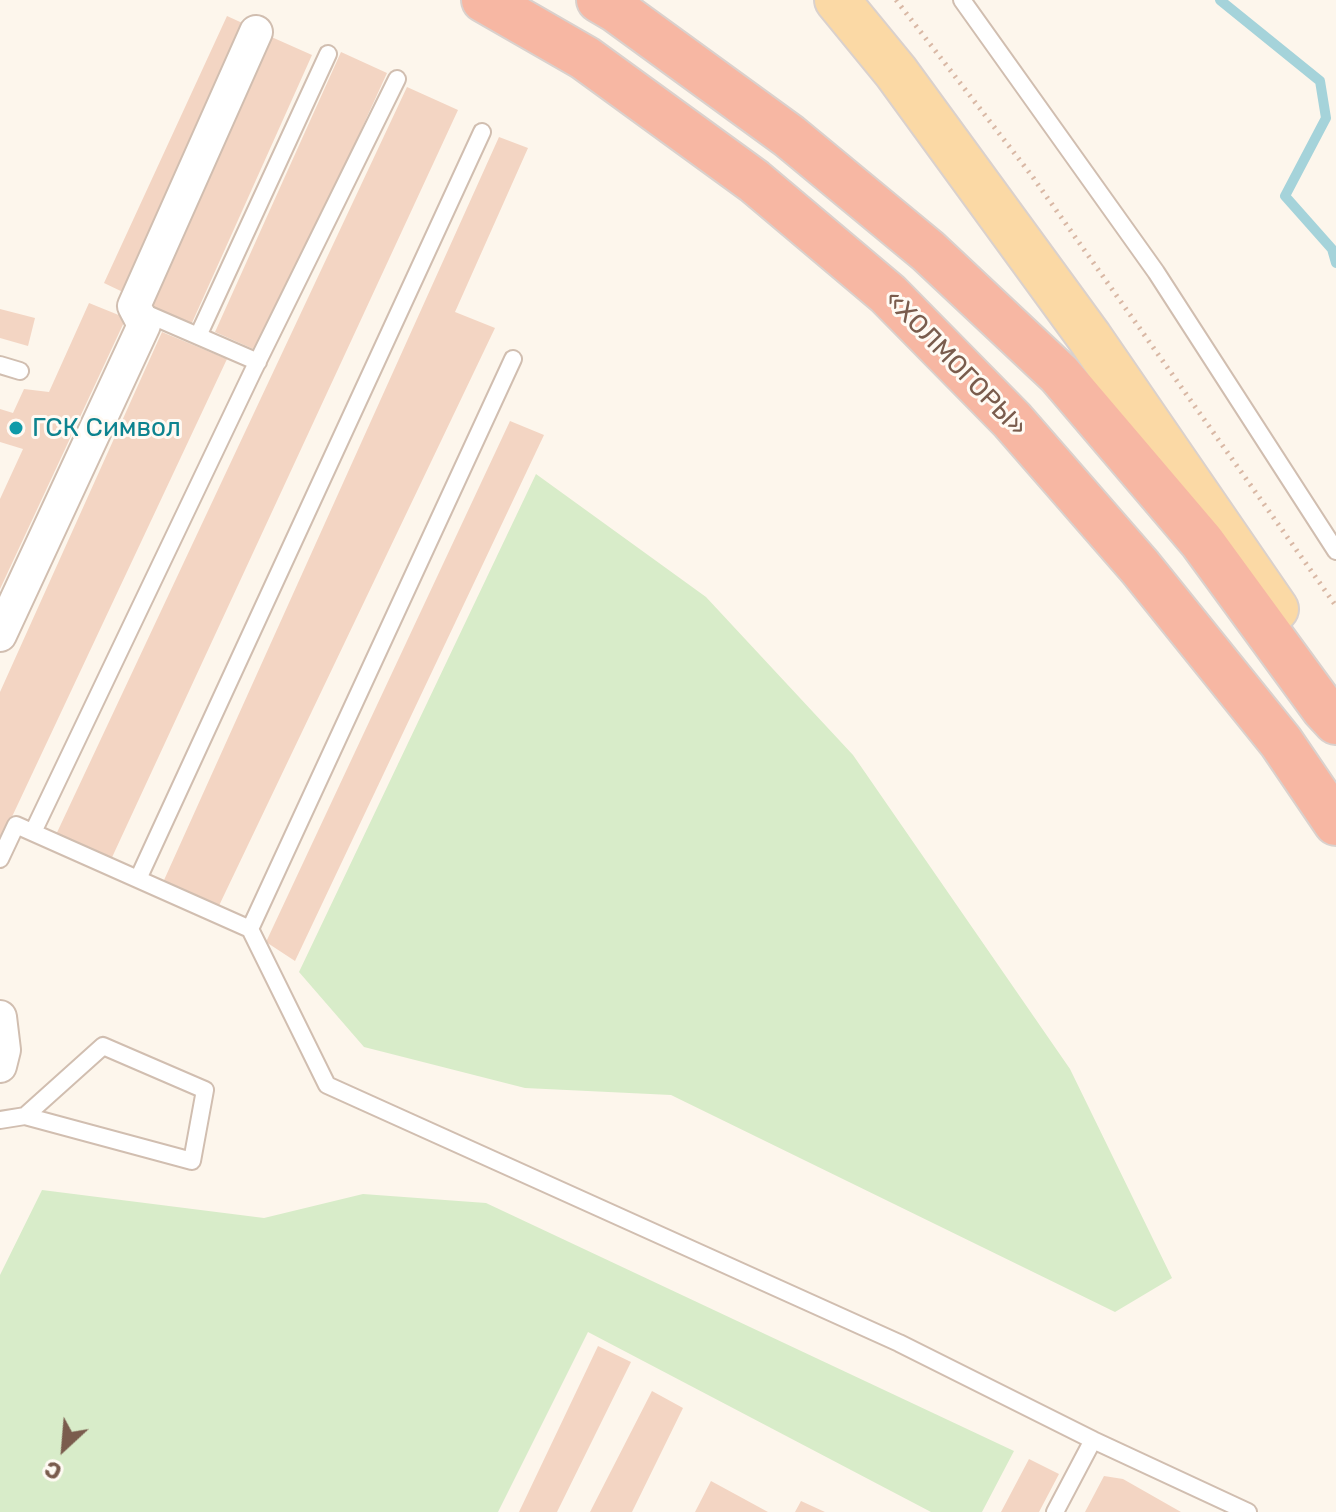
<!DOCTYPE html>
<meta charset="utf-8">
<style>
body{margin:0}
#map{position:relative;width:1336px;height:1512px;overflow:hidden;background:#fdf6ec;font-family:Rubik,sans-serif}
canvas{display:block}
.north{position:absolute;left:24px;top:1408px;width:80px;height:80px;-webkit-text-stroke:6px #fffaf3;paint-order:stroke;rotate:206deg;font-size:22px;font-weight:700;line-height:32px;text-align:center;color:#7a5c4d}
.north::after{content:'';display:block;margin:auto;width:28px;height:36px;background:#7a5c4d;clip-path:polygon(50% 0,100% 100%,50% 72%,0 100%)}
</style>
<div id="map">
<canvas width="1336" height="1512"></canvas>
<div class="north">С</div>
</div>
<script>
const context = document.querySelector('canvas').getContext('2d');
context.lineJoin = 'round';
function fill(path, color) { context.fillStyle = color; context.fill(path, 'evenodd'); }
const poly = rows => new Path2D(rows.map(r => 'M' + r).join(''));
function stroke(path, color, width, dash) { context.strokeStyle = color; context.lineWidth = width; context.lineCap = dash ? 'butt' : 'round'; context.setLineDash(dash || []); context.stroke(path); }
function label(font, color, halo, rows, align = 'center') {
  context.font = font + ' Rubik,sans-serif'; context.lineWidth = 6; context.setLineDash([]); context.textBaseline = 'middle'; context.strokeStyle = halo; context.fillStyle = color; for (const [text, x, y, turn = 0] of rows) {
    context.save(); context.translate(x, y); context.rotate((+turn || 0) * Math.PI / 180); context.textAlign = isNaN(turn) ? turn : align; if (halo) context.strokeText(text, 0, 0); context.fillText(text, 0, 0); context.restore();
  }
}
const green = poly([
 [536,474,706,597,853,755,1070,1069,1172,1278,1115,1312,671,1095,525,1088,364,1047,299,972],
 [42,1190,264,1218,363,1194,486,1203,1014,1451,982,1512,931,1512,588,1332,498,1512,0,1512,0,1275]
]);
const stream = poly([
 [1220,0,1320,81,1326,118,1285,196,1332,249,1336,263]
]);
const building = poly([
 [227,16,249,26,127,294,104,283],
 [267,35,312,55,191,325,147,305],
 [341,52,387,73,260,352,215,332],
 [407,87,458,110,108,866,53,841],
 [499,137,528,148,455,312,495,328,215,914,160,889],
 [89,303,126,318,0,589,0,499,23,449,0,442,0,409,13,413,24,389,49,392],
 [0,309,35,318,28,346,0,338],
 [162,332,227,359,2,838,0,836,0,692],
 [510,421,544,435,295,961,266,942],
 [598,1346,631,1362,557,1512,519,1512],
 [652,1391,683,1408,632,1512,590,1512],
 [1029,1459,1059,1474,1039,1512,1001,1512],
 [1104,1476,1123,1479,1181,1512,1085,1512],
 [711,1481,768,1512,695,1512],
 [801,1501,825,1512,795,1512]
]);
const path = poly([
 [896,0,1032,176,1336,606]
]);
const lane = poly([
 [962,0,1156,272,1336,551],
 [138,310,258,362],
 [198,336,328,54],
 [0,365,20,371],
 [33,832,253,371,397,79],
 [0,859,16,825,250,929,327,1085,899,1343,1093,1440,1055,1512],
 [138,879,482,132],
 [250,929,513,359],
 [0,1120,25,1116,103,1046,205,1090,192,1161,25,1116],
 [1093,1440,1248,1512]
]);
const street = poly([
 [0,635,144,325,134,306,256,32],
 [0,1017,4,1050,0,1066]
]);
const primary = poly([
 [837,0,896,72,1090,338,1276,609]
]);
const highway = poly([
 [484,0,585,58,754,181,888,294,1012,420,1140,567,1281,742,1336,823],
 [599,0,616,10,789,136,928,251,1059,374,1202,542,1324,709,1336,722]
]);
const markers = [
 [16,428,8,"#0f9aa8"]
];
const streetNames = [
 ["«ХОЛМОГОРЫ»",955,364,46]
];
const cultureNames = [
 ["ГСК Символ",32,428]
];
fill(green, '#d8ecc9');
stroke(stream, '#a5d3da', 10);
fill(building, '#f3d5c3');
stroke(lane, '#d1beb0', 20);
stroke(street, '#d1beb0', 36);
stroke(primary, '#dad1cd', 48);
stroke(highway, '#dad1cd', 48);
stroke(path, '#d9b8a5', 5, [2, 6]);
stroke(lane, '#fff', 16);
stroke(street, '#fff', 32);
stroke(primary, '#fbd9a5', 44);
stroke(highway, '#f7b7a3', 44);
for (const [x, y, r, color] of markers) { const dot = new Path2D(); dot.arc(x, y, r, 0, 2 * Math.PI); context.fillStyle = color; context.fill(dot); stroke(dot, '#fffaf3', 3); }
label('26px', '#7a5c4d', '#fffaf3', streetNames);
label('26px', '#0d838f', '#fffaf3', cultureNames, 'left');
</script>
